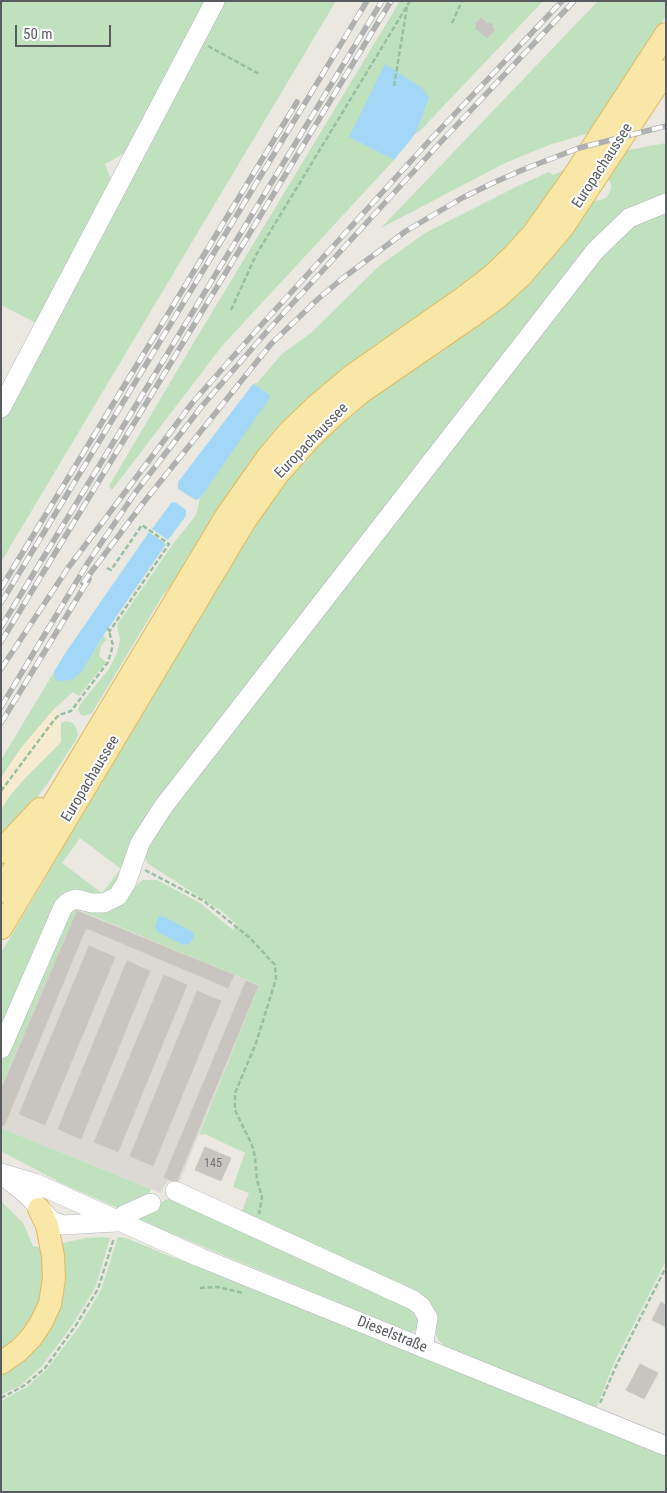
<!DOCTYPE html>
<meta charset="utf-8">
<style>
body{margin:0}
#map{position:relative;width:667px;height:1493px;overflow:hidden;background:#eae8e0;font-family:"Roboto Condensed",sans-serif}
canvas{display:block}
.frame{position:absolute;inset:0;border:2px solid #585c60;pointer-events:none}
.scale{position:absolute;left:15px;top:25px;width:96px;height:22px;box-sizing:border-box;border:2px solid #585c60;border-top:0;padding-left:6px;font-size:15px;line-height:18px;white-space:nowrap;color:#585c60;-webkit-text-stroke:4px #fff;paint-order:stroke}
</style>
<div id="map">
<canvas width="667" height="1493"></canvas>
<div class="frame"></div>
<div class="scale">50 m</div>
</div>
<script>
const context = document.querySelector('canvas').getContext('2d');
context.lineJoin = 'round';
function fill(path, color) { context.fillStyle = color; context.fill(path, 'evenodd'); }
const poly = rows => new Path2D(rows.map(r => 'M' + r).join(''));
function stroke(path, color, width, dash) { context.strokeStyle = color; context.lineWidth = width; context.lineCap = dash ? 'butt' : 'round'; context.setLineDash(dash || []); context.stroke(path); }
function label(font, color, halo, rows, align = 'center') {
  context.font = font + ' "Roboto Condensed",sans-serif'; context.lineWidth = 4; context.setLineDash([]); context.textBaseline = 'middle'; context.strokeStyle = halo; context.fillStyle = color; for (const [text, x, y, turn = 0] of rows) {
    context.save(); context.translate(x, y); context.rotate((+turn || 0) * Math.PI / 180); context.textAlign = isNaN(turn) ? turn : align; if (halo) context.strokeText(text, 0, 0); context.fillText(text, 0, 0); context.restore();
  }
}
const industrial = poly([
 [76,909,259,985,178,1186,167,1181,161,1193,1,1128,1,1087]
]);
const green = poly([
 [1,1,207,1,128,151,105,164,112,182,38,324,1,305],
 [223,1,336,1,1,562,1,421],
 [400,1,543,1,419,132,416,133,429,98,349,137,394,160,222,346,112,490,109,486,194,342],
 [598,1,666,1,666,16,589,133,549,145,505,163,381,228],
 [666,143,666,196,630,212,277,647,119,886,104,897,75,893,1,1045,1,953,46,877,54,857,269,502,312,449,593,201,601,200,607,197,611,189,611,184,607,178,623,151],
 [80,838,121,869,102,893,62,863],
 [575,165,545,209,183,571,163,595,92,713,84,716,80,714,78,709,82,702,109,669,117,653,120,640,117,625,173,544,196,515,200,498,269,394,253,384,257,383,282,354,311,333,378,267,425,233,518,186,549,172,553,175],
 [666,208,666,1261,614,1363,596,1408,445,1346,439,1341,436,1335,434,1313,431,1304,427,1299,241,1213,249,1193,233,1187,245,1153,205,1134,199,1135,259,985,77,909,1,1087,1,1059,63,915,73,905,105,911,113,910,126,902,134,887,143,880,157,880,200,903,233,930,237,925,223,912,147,863,143,851,160,822,614,237],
 [103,636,107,639,101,646,99,656,106,662,79,696,73,692,55,708,21,748,1,778,1,760,54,672,55,679,83,670],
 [66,721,73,723,76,728,78,734,76,740,47,784,1,845,1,810,8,798,25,778,61,742,61,723],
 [1,1128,151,1189,147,1197,120,1209,63,1184,1,1151],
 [172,1197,419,1311,418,1328,414,1331,410,1332,129,1216],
 [1,1201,23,1223,33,1246,38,1247,43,1246,43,1294,28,1327,1,1352],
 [103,1237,110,1238,99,1276,95,1288,73,1324,42,1366,21,1385,1,1395,1,1371,26,1354,58,1244,85,1238],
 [118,1237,126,1238,172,1257,196,1265,666,1454,666,1492,1,1492,1,1401,27,1387,47,1369,79,1327,101,1290]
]);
const sand = poly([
 [55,708,61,723,61,742,25,778,8,798,1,810,1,778,21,748]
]);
const water = poly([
 [385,64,422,88,429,98,416,133,394,160,349,137],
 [253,384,269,394,269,399,200,498,196,500,178,489,178,482],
 [175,502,186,510,186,516,168,540,152,529,171,503],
 [149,532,166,544,103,636,83,670,72,680,59,681,55,679,54,672,64,655],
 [163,916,194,933,194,937,189,944,184,945,157,932,155,926,158,917]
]);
const building = poly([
 [481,18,488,24,490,22,493,25,492,27,495,30,487,38,475,28,477,26,475,24,481,18],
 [77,911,234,975,228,988,86,928,4,1126,1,1125,1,1090,77,911],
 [89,946,115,957,45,1125,19,1114,89,946],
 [127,961,150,971,81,1139,58,1129,127,961],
 [164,975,187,985,118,1152,94,1142,164,975],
 [246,981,258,986,176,1183,164,1177,246,981],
 [197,991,221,1001,153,1166,130,1156,197,991],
 [205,1147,231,1158,221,1181,195,1170,205,1147],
 [661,1302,666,1305,666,1327,652,1320,661,1302],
 [640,1364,658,1373,644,1399,626,1390,640,1364]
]);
const path = poly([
 [452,23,462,1],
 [208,46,259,74],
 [394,86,407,7],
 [231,310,256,255,410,1],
 [107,568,111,570,142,525,169,544,109,632],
 [1,791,54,720,59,715,71,711,108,662,113,645,108,628],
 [145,870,204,901,250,938,275,965,276,979,256,1043,235,1093,235,1110,252,1145,255,1157,257,1180,262,1197,259,1214],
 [200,1288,218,1287,243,1293],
 [1,1398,25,1385,45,1368,76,1325,98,1289,114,1238],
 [600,1403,617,1364,666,1267]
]);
const minor = poly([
 [1,408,215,1],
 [1,1049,63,907,68,902,76,899,92,903,104,903,118,896,126,883,140,843,163,807,595,251,629,218,666,203],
 [1,1173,35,1183,199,1257,666,1446],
 [6,1178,28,1196,52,1221,63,1225,116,1222],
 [175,1191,413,1300,421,1306,428,1318,423,1348],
 [120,1222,124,1215,151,1203]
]);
const major = poly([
 [1,852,11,840,40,809],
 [1,891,227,515,267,458,290,431,315,407,353,375,463,298,492,276,514,255,533,234,570,182,666,34],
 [1,928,244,522,278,474,311,437,334,415,360,393,472,316,498,297,521,276,563,227,666,71],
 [1,1363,18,1351,31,1338,41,1323,50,1304,54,1278,53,1256,47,1225,39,1209]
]);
const rail = poly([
 [83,583,144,502,271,344,318,299,343,278,406,231,462,198,495,182,527,168,579,148,666,126],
 [1,588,297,102],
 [1,603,367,1],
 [1,627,382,1],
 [1,642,391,1],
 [1,669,68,568,193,402,255,332,431,139,562,1],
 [1,707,89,561,135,493,202,406,270,328,438,145,574,1],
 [1,723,89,579]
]);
const numberNames = [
 ["145",213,1164]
];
const streetNames = [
 ["Europachaussee",603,166,-57],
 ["Europachaussee",312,441,-46],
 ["Europachaussee",91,779,-59],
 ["Dieselstraße",392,1335,22]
];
fill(industrial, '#dcd9d4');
fill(green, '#bfe1bd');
fill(sand, '#f6ebcf');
fill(water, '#a2d7f8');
fill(building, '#c8c4bf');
stroke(building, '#cec9bf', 1);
stroke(minor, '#b2b6ba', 20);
stroke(major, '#e6b95d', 24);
stroke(path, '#98c1a1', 2.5, [5, 2.5]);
stroke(minor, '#fff', 19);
stroke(major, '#f8e7a7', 22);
stroke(rail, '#afb0b0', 5.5);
stroke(rail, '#fff', 4, [11]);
label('12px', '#747678', null, numberNames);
label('15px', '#585c60', '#fff', streetNames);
</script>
